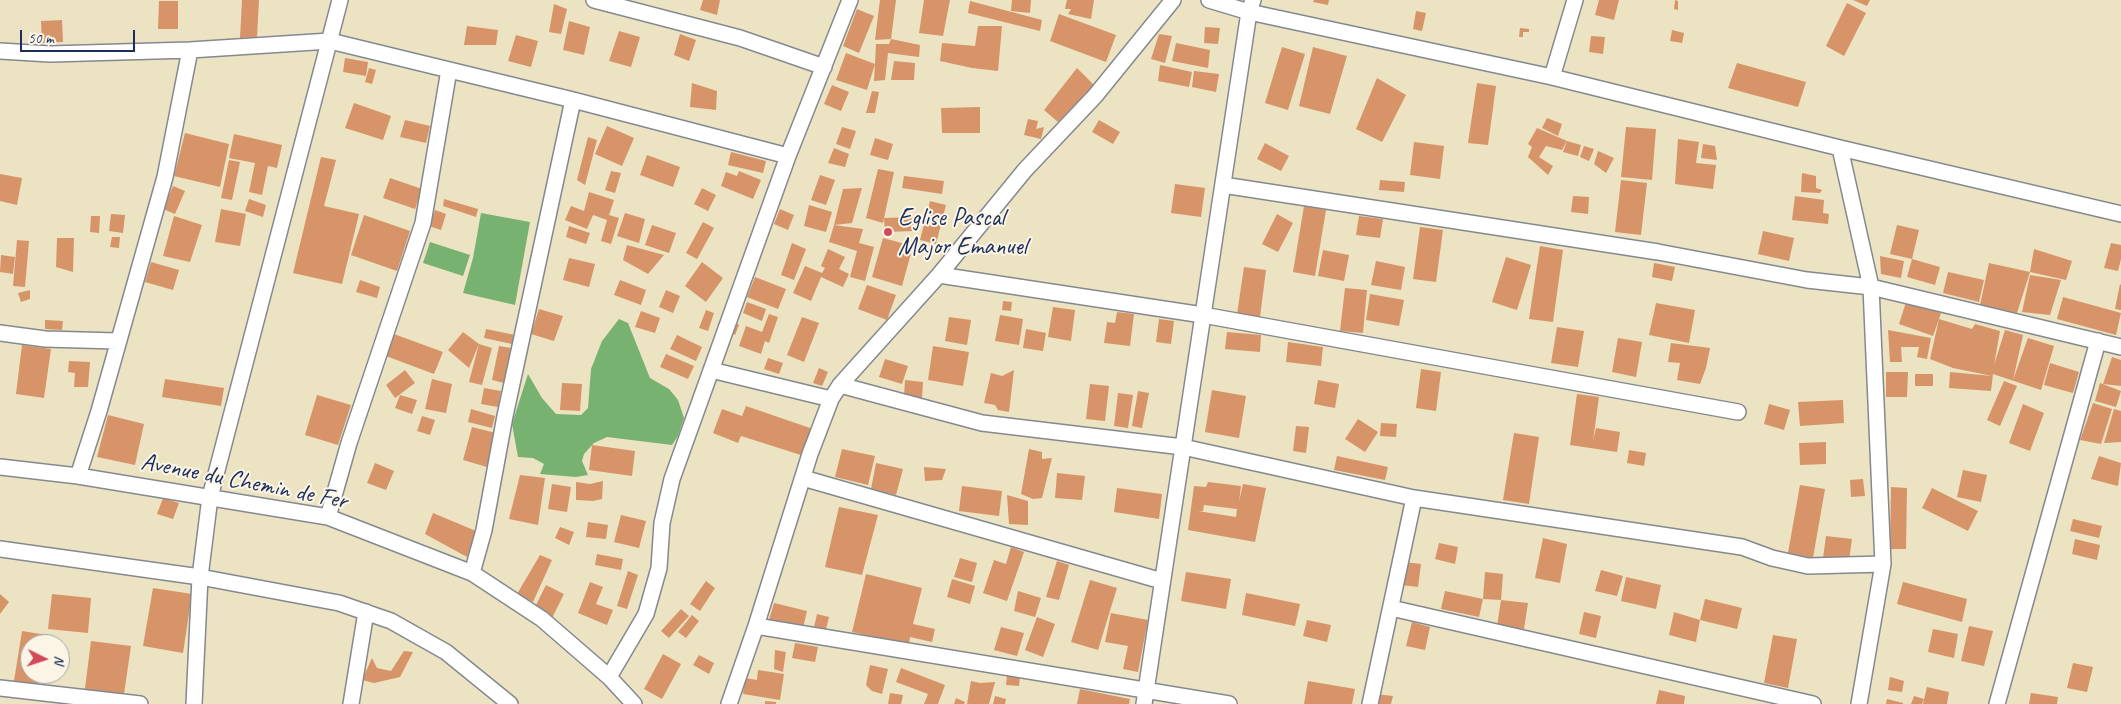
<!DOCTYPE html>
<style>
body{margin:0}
#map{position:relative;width:2121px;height:704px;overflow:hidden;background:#ece3c2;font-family:Caveat,sans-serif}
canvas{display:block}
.north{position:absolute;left:20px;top:634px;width:50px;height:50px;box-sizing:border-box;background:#fcf5e5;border:1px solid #a2a6af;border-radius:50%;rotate:94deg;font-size:14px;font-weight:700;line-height:20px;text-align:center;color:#1b2f5e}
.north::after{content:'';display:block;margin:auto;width:18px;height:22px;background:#d1495b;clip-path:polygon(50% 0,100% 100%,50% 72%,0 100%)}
.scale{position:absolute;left:20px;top:30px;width:115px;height:22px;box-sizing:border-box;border:2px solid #1b2f5e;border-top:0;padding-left:6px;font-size:15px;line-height:18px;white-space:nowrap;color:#1b2f5e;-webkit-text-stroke:4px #fcf5e5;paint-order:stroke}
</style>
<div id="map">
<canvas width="2121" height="704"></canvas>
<div class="north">N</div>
<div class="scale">50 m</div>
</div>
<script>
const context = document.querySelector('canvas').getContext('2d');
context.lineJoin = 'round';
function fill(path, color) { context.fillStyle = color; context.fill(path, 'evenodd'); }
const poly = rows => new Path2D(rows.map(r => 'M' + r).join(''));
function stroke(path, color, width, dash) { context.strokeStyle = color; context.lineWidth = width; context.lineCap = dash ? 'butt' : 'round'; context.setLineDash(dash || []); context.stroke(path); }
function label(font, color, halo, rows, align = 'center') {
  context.font = font + ' Caveat,sans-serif'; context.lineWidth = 4; context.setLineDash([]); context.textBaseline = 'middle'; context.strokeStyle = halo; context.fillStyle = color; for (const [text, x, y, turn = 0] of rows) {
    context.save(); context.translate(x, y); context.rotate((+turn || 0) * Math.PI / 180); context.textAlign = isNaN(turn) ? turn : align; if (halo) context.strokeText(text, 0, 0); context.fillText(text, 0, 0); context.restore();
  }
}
const forest = poly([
 [481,213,530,222,515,305,463,293,473,258],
 [430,242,470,255,463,276,423,263],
 [619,319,628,323,650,378,669,389,678,400,684,418,678,436,672,445,607,437,594,443,584,454,582,461,588,475,576,477,540,474,544,464,533,458,518,457,512,424,528,374,542,398,556,414,581,415,588,408,591,369,602,341]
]);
const building = poly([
 [242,0,259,0,257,37,240,38],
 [703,0,720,0,717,15,700,10],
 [880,0,896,0,891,39,875,40],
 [924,0,950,0,943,36,919,33],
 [1012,0,1031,0,1030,13,1011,11],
 [1067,0,1094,0,1091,19,1068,14,1071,9,1065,9],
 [1314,0,1329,0,1328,5,1313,2],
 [1599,0,1619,0,1614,20,1595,15],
 [1675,0,1678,1,1678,10,1674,9],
 [1853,0,1870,0,1867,6],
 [159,1,178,1,178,29,158,29],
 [970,1,1042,20,1040,31,968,13],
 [1847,3,1866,13,1844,56,1826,46],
 [554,4,567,9,561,34,549,32],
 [857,9,874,16,859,53,843,46],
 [1416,11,1426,13,1422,31,1413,29],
 [1059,14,1116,35,1106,62,1050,41],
 [62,20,63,42,42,43,41,21],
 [569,21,590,27,584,55,563,50],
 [467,26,498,30,496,45,464,45],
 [978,26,1002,26,998,71,972,68,940,61,942,43,975,46],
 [1205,27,1220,28,1218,44,1204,43],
 [1520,28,1529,29,1529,32,1523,32,1523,37,1519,37],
 [1672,30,1684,33,1682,43,1670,41],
 [619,31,640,37,631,67,609,61],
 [680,34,696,40,689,61,674,55],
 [1159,34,1172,36,1165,63,1151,59],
 [516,35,538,41,531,67,508,61],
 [1591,36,1605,37,1603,54,1589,52],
 [891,39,920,45,919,57,888,53,885,80,874,81,875,64,867,90,836,80,846,53,875,64,876,44,889,44],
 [1176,43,1210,50,1208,68,1172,61],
 [1282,47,1305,54,1288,110,1265,103],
 [1313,47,1347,56,1330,114,1299,106],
 [345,58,368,62,366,76,343,72],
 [894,61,915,63,914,80,891,80],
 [1737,63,1806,82,1798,107,1728,88],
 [1160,65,1192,72,1189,87,1158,81],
 [369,68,376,70,372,84,365,82],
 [1077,68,1094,85,1058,122,1044,110],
 [1194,71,1219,74,1216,92,1192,87],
 [1377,78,1406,95,1382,142,1356,129],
 [692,83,717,91,716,110,690,107],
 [1477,83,1496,86,1488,145,1468,143],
 [832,85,849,92,841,111,824,104],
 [872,91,879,92,875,113,866,113],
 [354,103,391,116,383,140,345,128],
 [980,107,980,133,942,133,941,108],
 [1547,118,1562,124,1558,136,1542,128],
 [1028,119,1038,121,1036,129,1044,127,1041,139,1024,135],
 [405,120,430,126,426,143,400,137],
 [1099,120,1120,132,1113,144,1092,132],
 [607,126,634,138,622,166,595,154],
 [842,127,856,131,850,149,836,144],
 [1626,127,1656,129,1652,180,1621,177],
 [1537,128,1567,141,1562,150,1546,146,1539,157,1553,166,1548,175,1528,157,1532,147,1528,144],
 [185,133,229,144,220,187,174,176],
 [234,134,282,145,277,168,268,166,262,195,249,192,255,163,229,158],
 [588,137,597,140,585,185,577,180],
 [875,138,893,144,888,160,870,155],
 [1678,139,1699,142,1696,163,1716,165,1713,189,1675,184],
 [1567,141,1581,145,1578,156,1563,152],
 [1414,142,1444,146,1440,179,1410,175],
 [1265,143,1289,156,1281,171,1257,159],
 [1703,144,1715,146,1717,160,1701,158],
 [1584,146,1594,149,1589,161,1580,157],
 [834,148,849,154,845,167,828,163],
 [1598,151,1614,158,1606,173,1594,164],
 [731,152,766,161,763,173,728,165],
 [647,155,680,167,673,187,640,175],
 [321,157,336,160,324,206,359,214,342,284,293,273],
 [229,160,240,162,232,200,221,198],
 [878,169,894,172,884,218,914,217,914,231,885,232,884,218,883,223,866,218],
 [611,171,621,173,615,193,605,190],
 [739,171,761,180,753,199,721,186,726,172,737,176],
 [1802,173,1816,176,1816,188,1822,190,1820,193,1801,192],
 [0,174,22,178,17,205,0,201],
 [820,175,835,180,826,205,811,200],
 [904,176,944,181,942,194,902,188],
 [390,178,422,189,415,209,383,198],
 [1380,180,1405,182,1404,192,1379,190],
 [1621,180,1647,183,1641,235,1615,232],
 [1175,184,1205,188,1201,217,1171,213],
 [173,186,185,191,175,214,163,209],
 [702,188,716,195,708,211,694,204],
 [862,188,852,223,834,225,843,189],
 [589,192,614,200,609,215,619,218,611,244,601,241,607,220,593,215,587,229,565,220,571,206,584,211],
 [1573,196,1589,197,1588,214,1571,212],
 [1795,196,1824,200,1823,213,1829,214,1828,224,1792,220],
 [249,199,266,205,263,217,245,211],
 [444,199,478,209,476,217,443,206],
 [930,201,946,205,936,244,920,240],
 [809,205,832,212,826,232,804,226],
 [1304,206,1326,210,1315,276,1293,272],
 [221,209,246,214,240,246,215,242],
 [780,209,794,215,788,230,774,224],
 [435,210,446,214,441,230,429,226],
 [625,213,645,219,639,243,617,236],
 [111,214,125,215,123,233,109,231],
 [1277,214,1293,223,1278,252,1262,244],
 [364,215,410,231,397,271,351,255],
 [91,216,100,216,99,233,90,232],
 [174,216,202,225,190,262,163,256],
 [1359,216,1383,219,1380,238,1356,235],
 [703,222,714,228,697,259,686,253],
 [652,225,676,233,669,253,645,245],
 [834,225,863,229,859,243,874,247,865,281,850,277,857,251,829,242],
 [1897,225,1919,230,1912,259,1890,254],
 [569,226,590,233,586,244,566,237],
 [1420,227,1443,230,1436,282,1413,279],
 [1763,231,1794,238,1789,261,1758,254],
 [112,237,120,237,119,248,110,247],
 [57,238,74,238,73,272,56,267],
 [883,238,913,246,902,286,872,277],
 [17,240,29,241,25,287,13,286],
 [792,243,806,249,794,280,781,275],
 [2111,243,2121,245,2121,259,2118,271,2104,268],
 [627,245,664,255,648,274,623,260],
 [1540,246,1563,250,1553,322,1529,319],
 [828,249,845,257,839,269,849,274,843,287,821,277,811,301,793,293,805,266,822,273,825,268,821,266],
 [2034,249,2072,261,2066,280,2030,272],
 [1323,250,1349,255,1344,281,1318,276],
 [1,255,15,257,13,274,0,272],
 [1880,256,1904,261,1901,278,1881,274],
 [1506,257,1531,265,1517,310,1492,302],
 [569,258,595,264,589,287,563,280],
 [1912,259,1940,267,1935,285,1907,277],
 [1376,261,1405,267,1401,290,1371,285],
 [151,262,179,270,173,290,145,282],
 [702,262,723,278,706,302,685,286],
 [1654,263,1675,267,1672,281,1652,277],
 [1989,263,2030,272,2017,313,1980,305],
 [1244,267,1266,270,1260,317,1237,314],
 [1948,272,1984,280,1979,302,1943,293],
 [2030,275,2061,280,2050,315,2022,312],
 [755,277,786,289,778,309,747,297],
 [360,280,380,287,377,298,356,292],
 [620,280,646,290,641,305,614,295],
 [2120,284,2121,285,2121,310,2115,309],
 [867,285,896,295,887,320,858,309],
 [1345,288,1367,290,1363,333,1340,331],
 [30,290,30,299,21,302,18,293],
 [666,290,680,296,673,313,659,307],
 [1370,294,1404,300,1399,326,1366,320],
 [2063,297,2121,313,2116,335,2057,319],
 [1003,301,1012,302,1011,311,1002,310],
 [747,302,766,309,762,321,743,313],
 [1906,302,1941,313,1939,319,1972,329,1975,324,2000,331,1994,365,2005,330,2023,335,2013,380,2028,338,2054,346,2041,390,1993,374,1991,391,1949,388,1950,372,1992,376,1953,368,1930,359,1939,319,1933,336,1899,324],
 [1656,303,1695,310,1689,343,1649,335],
 [1053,307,1075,310,1071,341,1048,337],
 [539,309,563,316,554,341,531,334],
 [706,310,714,313,708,331,699,328],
 [641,311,660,318,655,333,635,327],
 [1117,312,1134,314,1130,346,1104,343,1107,322,1115,323],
 [769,314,778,317,769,343,765,341,761,354,739,346,746,326,762,332],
 [1000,315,1023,319,1019,345,995,341],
 [802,317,819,323,804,362,787,355],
 [949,317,971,320,967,345,945,341],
 [1159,319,1174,321,1171,344,1156,342],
 [45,320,63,321,62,330,45,329],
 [734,320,739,325,735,335,729,333],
 [1557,327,1584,331,1578,367,1551,363],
 [486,329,515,335,512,344,484,338],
 [1026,329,1046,333,1043,351,1023,348],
 [1888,330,1931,338,1927,359,1917,357,1919,347,1901,347,1902,362,1890,362],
 [463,332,479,344,492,348,482,385,469,382,479,344,469,368,448,350],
 [1227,332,1261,335,1260,352,1225,349],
 [394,334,443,352,434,374,386,356],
 [677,335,702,347,696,361,670,349],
 [1618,338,1642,342,1636,377,1612,372],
 [1288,342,1323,347,1321,366,1286,362],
 [1671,343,1710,348,1706,368,1700,384,1677,380,1680,363,1668,362],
 [22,345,51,349,44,398,16,394],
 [499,346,511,348,504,383,492,380],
 [933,346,969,352,963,386,928,380],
 [666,354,694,366,688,379,660,367],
 [2112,357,2121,360,2121,386,2103,384],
 [768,358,783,363,779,374,764,369],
 [885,359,908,366,902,384,879,377],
 [69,361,90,362,88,387,74,387,75,373,68,372],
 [2050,363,2079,372,2073,393,2044,385],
 [819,368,828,372,822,386,813,383],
 [1421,369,1441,372,1436,411,1416,408],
 [405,370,415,383,395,398,386,385],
 [1014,370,1009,412,998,410,995,405,984,403,991,373,1002,376],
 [1886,372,1908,372,1907,397,1886,397],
 [1915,374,1933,374,1933,386,1915,386],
 [165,379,224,388,221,406,162,397],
 [432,379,452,384,446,413,425,409],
 [905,380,923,382,922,398,904,396],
 [1318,380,1339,384,1335,408,1314,404],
 [2004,381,2017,386,2000,426,1987,420],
 [562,383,582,384,580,411,560,410],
 [2100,383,2121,391,2116,407,2095,401],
 [1090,384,1109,386,1105,421,1086,419],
 [484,388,501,391,498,407,481,404],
 [1212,390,1246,396,1239,438,1205,432],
 [1138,391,1149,393,1142,428,1132,426],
 [1118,393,1133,395,1128,428,1114,426],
 [1577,394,1599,397,1593,441,1596,428,1620,432,1617,452,1570,445],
 [317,395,351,405,338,445,305,435],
 [400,395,417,400,412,414,395,408],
 [1843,400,1844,423,1800,426,1798,402],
 [2093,403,2112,409,2101,444,2080,440],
 [1769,404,1790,410,1784,430,1764,424],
 [2023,404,2044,413,2030,451,2009,443],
 [746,406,813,429,804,456,741,436,738,443,713,433,722,409,742,416],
 [471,409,495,416,492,428,468,422],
 [2114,409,2121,411,2121,442,2104,443],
 [108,415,144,424,135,465,97,457],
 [422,416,435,420,430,435,417,431],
 [1358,419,1378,432,1365,452,1345,439],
 [1381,423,1397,424,1396,437,1380,436],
 [1296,426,1309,427,1306,453,1293,451],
 [472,427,496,433,487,467,463,460],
 [1514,433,1539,437,1529,504,1503,500],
 [1826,442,1826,464,1800,465,1799,443],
 [592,445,635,451,632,476,589,470],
 [842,449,875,456,868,485,835,477],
 [1029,449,1042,452,1042,459,1052,458,1042,498,1033,499,1021,494],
 [1629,450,1646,453,1644,466,1627,463],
 [1337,456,1388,467,1385,480,1334,470],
 [2099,456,2121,463,2118,486,2091,479],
 [375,463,394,471,386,490,367,483],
 [876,463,903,469,896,495,871,489],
 [924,467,946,469,942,480,925,481],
 [1963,470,1987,475,1981,502,1957,497],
 [1057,473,1085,476,1082,500,1055,498],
 [520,475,545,478,538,525,509,519],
 [1863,479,1865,496,1851,497,1850,480],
 [603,481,602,499,593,501,576,500,576,482,590,484],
 [1208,482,1241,486,1239,502,1243,484,1266,488,1255,542,1188,530,1194,486,1206,487],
 [1204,505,1237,509,1236,517,1198,511,1203,511],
 [552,484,571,487,567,512,548,509],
 [1800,485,1825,489,1813,558,1788,553],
 [962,486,1002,491,999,516,959,511],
 [1891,487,1907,488,1906,549,1890,549],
 [1117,488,1162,494,1159,519,1114,512],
 [1932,488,1978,511,1968,531,1922,508],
 [1007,495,1028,501,1028,525,1009,524],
 [163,498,179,503,173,519,157,514],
 [839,507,878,515,862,575,825,567],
 [433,513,476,531,467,557,425,534],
 [621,515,646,521,639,548,614,542],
 [2073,519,2102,526,2099,538,2070,531],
 [588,522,608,525,606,539,586,537],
 [560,527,574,532,569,545,555,538],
 [1826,536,1852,539,1849,561,1823,558],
 [1543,538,1567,544,1560,583,1535,578],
 [2075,539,2100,545,2097,560,2072,554],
 [1439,543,1458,547,1455,564,1435,559],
 [1011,547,1024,552,1007,601,983,593,994,560,1006,564],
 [597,554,623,559,621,570,595,565],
 [540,555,552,560,533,602,517,594],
 [960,558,977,563,972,582,954,577],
 [1057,561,1069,565,1059,600,1046,597],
 [1404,562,1421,564,1418,587,1402,585],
 [1601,570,1623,576,1617,596,1595,591],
 [628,571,638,575,627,609,617,606],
 [1186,572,1231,579,1226,609,1181,601],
 [1485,572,1503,574,1501,600,1483,599],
 [866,574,922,588,913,624,935,629,932,642,910,637,909,645,852,632],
 [1626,577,1661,585,1656,609,1621,601],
 [952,579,975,586,970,604,947,597],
 [1090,580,1117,588,1098,650,1071,642],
 [706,581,715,588,700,611,690,604],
 [590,582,603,587,596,604,613,610,607,625,578,613],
 [1903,582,1967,599,1962,622,1897,604],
 [546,585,564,594,552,618,534,609],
 [153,588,192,594,183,653,143,646],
 [1018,591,1041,598,1035,617,1014,611],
 [1445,591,1483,599,1479,617,1441,609],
 [1246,593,1300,604,1295,626,1242,615],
 [0,594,9,602,0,614],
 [52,594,91,598,88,633,48,629],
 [1705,599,1742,608,1737,629,1700,620],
 [1501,600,1528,603,1524,629,1497,626],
 [774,603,807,611,803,628,769,620],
 [681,609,689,616,669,638,661,631],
 [1584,612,1601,616,1596,638,1579,634],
 [1674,612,1700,620,1696,642,1669,635],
 [1111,613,1148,620,1138,672,1123,669,1128,646,1105,642],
 [817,614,829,617,826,629,814,627],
 [692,615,699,621,686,638,678,632],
 [1037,617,1055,624,1043,657,1025,650],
 [1307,620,1331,625,1327,642,1303,636],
 [1412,622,1430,627,1425,650,1406,646],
 [1969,626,1993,631,1984,666,1961,661],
 [1001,627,1024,633,1017,656,994,650],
 [1933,629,1958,634,1954,658,1928,652],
 [22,631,47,635,46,644,30,644,30,674,41,674,39,685,14,681],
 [1773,635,1797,639,1788,688,1764,683],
 [91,641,131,646,123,701,84,696],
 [795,643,818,647,815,662,792,658],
 [775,650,786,652,783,672,774,669],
 [404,651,413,652,400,677,374,683,362,680,372,658,377,668,391,671],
 [663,654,681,664,662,699,644,689],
 [699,655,714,663,709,674,693,665],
 [2073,663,2093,667,2087,692,2067,688],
 [870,665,888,669,882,694,872,691,866,685],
 [901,668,945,685,938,704,924,704,928,694,896,682],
 [758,670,784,674,780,700,743,694,745,678,757,680],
 [1007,675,1020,676,1019,686,1006,685],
 [1890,677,1904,681,1902,692,1888,690],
 [971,681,980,683,995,682,989,704,967,704],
 [1308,681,1355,689,1352,704,1304,704],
 [1927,687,1949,692,1947,704,1923,704],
 [1080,689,1130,699,1129,704,1077,704],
 [1659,690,1685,696,1684,704,1656,704],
 [890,693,903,695,901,704,888,704],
 [2031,693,2058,697,2057,704,2029,704],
 [1376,694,1393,696,1391,704,1374,704],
 [995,696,1006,699,1005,704,993,704],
 [1914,696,1924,699,1922,704,1911,704],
 [956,698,965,702,964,704,954,704],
 [1887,699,1903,703,1903,704,1886,704],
 [765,701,776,702,776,704,765,704]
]);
const street = poly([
 [594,0,740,38,824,67],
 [1209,0,1249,12,1552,77,1840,148,2121,214],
 [0,51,50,54,190,50,330,41,573,100,788,156],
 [1552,77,1575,0],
 [1840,148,1871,287,1883,564,1859,704],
 [1223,185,1658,252,1807,280,1871,287,2121,347],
 [939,275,1203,315,1738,412],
 [0,333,45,339,117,341],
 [711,370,831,399],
 [840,385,982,423,1183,447,1414,498,1742,547,1772,558,1808,566,1883,564],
 [0,467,78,476,328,517,472,573,542,619,609,677,634,704],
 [78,476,99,411,165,177,190,50],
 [803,478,1162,581],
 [328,517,349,443,423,223,449,70],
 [0,549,200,577,339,603,391,621,446,652,510,704],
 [472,573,484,530,505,416,573,100],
 [1391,608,1813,704],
 [756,626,1229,704],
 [609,677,646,614,659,568,662,523,672,479,788,156,850,0],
 [0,688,140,704],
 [194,704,200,577,210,497,340,0],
 [351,704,366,612],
 [729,704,756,626,810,454,831,399,840,385,939,275,1025,170,1095,96,1173,0],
 [1144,704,1249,12,1253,0],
 [1370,704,1414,498],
 [1997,704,2098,341]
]);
const markers = [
 [888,232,5,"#d1495b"]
];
const poiNames = [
 ["Eglise Pascal",898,218],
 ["Major Emanuel",898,247]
];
const streetNames = [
 ["Avenue du Chemin de Fer",244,482,11]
];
fill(forest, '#78b271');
fill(building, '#d79469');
stroke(street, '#848990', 18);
stroke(street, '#fff', 15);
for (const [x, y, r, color] of markers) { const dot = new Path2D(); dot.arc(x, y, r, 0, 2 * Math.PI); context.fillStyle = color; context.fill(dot); stroke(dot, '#fcf5e5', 2); }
label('25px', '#1b2f5e', '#fcf5e5', poiNames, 'left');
label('25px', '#1b2f5e', '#fcf5e5', streetNames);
</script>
